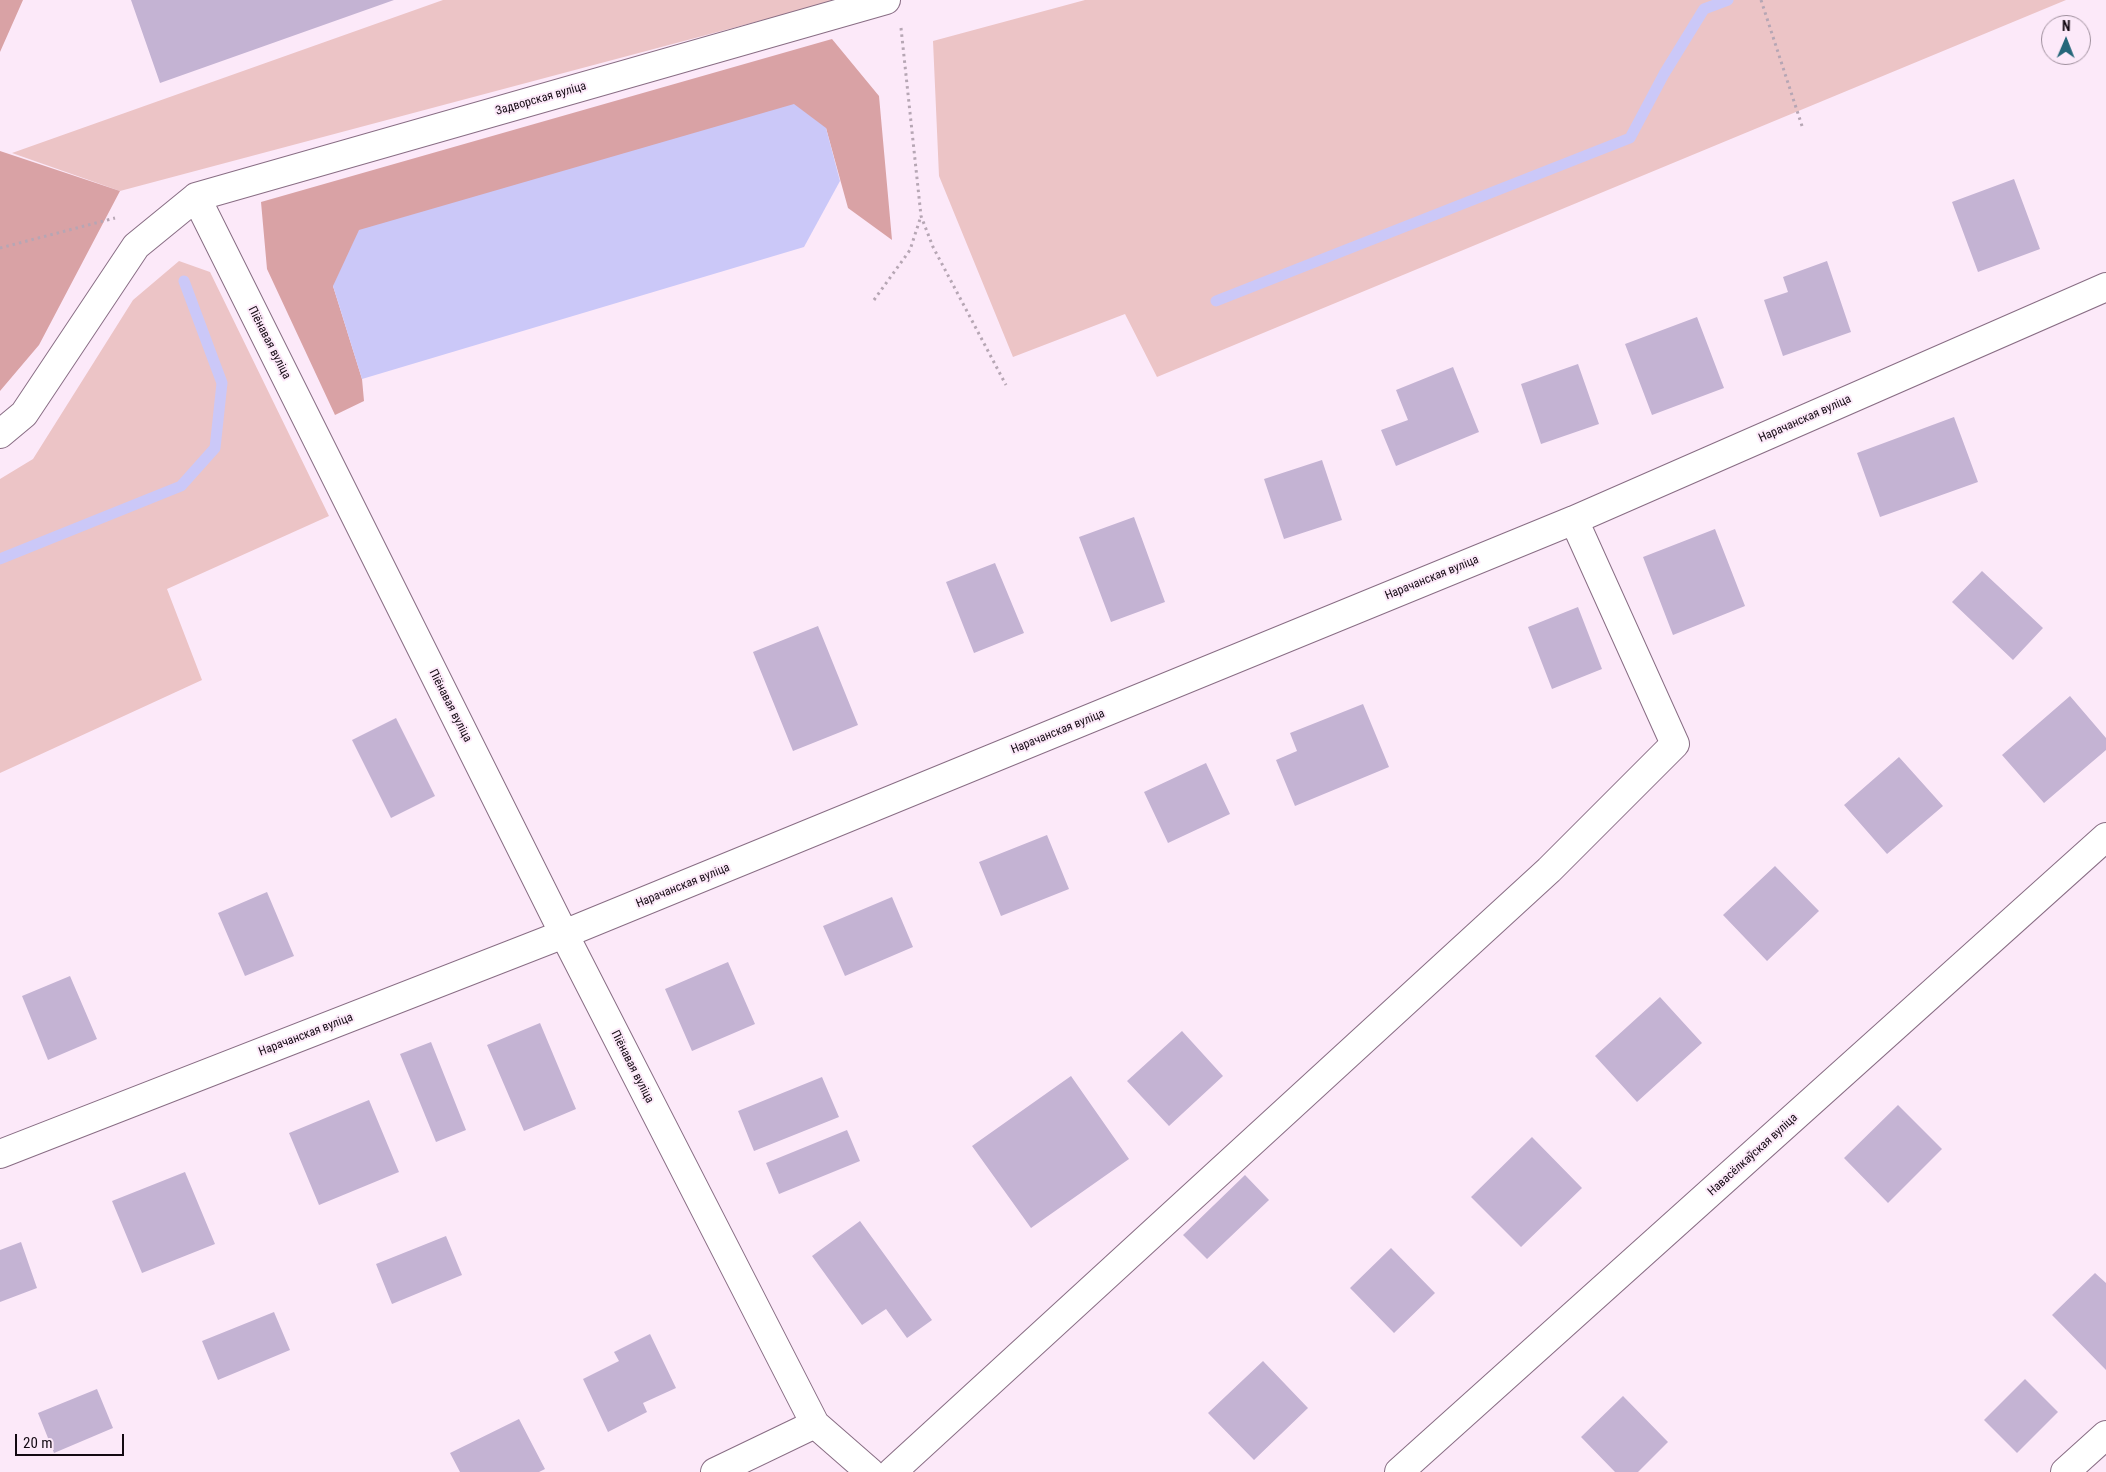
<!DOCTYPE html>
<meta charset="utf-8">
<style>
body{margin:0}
#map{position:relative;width:2106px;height:1472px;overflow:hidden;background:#fce9f9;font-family:"Roboto Condensed",sans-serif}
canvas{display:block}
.north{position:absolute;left:2041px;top:15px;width:50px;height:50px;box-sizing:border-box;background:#fce9f9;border:1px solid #9f8f9d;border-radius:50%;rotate:1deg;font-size:14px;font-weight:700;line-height:20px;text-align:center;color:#130912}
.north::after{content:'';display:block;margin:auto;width:18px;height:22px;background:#25677a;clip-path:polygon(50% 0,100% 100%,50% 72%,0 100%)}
.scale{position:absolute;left:15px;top:1434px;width:109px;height:22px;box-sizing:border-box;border:2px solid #130912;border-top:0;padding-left:6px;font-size:15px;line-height:18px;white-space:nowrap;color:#130912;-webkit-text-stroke:4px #fce9f9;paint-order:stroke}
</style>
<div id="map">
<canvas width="2106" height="1472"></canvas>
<div class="north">N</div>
<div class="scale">20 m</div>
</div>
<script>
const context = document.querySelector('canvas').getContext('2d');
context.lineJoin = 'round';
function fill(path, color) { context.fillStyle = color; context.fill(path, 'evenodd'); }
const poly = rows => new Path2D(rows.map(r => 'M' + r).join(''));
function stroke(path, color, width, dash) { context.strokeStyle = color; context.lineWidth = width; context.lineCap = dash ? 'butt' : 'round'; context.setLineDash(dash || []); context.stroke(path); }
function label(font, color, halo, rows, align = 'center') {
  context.font = font + ' "Roboto Condensed",sans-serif'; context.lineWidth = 4; context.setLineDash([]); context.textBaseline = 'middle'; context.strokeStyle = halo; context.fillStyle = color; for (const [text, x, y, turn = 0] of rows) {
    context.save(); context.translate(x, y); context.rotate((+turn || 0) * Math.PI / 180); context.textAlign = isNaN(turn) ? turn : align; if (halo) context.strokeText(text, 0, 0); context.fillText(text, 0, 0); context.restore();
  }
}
const green = poly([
 [443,0,838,0,120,191,12,153],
 [1085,0,2066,0,1157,377,1125,314,1013,357,939,176,933,41],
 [179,261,210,272,329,516,167,589,202,680,0,773,0,479,33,459,133,300]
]);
const forest = poly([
 [0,0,23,0,0,52],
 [832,39,879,96,892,240,848,208,826,128,333,286,362,379,364,401,335,415,267,269,261,202],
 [0,151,120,191,39,345,0,391]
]);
const water = poly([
 [794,104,826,128,840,181,804,247,362,379,333,286,359,230]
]);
const stream = poly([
 [1216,301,1630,138,1664,74,1704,9,1728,0],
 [0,559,181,486,215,448,222,383,184,281]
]);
const building = poly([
 [131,0,394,0,160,83],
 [2014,179,2040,249,1978,272,1952,202],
 [1827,261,1851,332,1783,356,1764,300,1788,292,1783,277],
 [1697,317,1724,388,1652,415,1625,344],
 [1578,364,1599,424,1541,444,1521,384],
 [1453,367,1479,432,1396,466,1381,430,1408,420,1396,390],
 [1954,417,1978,482,1880,517,1857,453],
 [1322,460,1342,520,1284,539,1264,479],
 [1134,517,1165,602,1111,622,1079,537],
 [1715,529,1745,606,1673,635,1643,557],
 [995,563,1024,633,974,653,946,582],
 [1982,571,2043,628,2013,660,1952,602],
 [1578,607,1602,669,1552,689,1528,627],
 [818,626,858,725,793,751,753,652],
 [2070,696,2106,738,2106,750,2044,803,2002,755],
 [1363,704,1389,767,1295,806,1276,760,1297,751,1290,733],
 [396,718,435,796,391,818,352,740],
 [1899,757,1943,806,1887,854,1844,805],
 [1206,763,1230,814,1168,843,1144,792],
 [1047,835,1069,889,1001,916,979,862],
 [1775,866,1819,911,1767,961,1723,915],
 [267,892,294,956,245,976,218,913],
 [892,897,913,947,845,976,823,926],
 [728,962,755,1024,692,1051,665,989],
 [70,976,97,1039,48,1060,22,996],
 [1660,997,1702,1043,1637,1102,1595,1056],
 [540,1023,576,1109,524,1131,487,1045],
 [1182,1031,1223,1076,1169,1126,1127,1081],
 [431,1042,466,1130,436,1142,400,1054],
 [1071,1076,1129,1159,1031,1228,972,1146],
 [822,1077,839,1117,754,1151,738,1111],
 [369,1100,399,1172,319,1205,289,1133],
 [1898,1105,1942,1149,1888,1203,1844,1158],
 [847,1130,860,1161,779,1194,766,1163],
 [1532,1137,1582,1188,1521,1247,1471,1197],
 [185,1172,215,1244,142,1273,112,1201],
 [1245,1175,1269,1200,1207,1259,1183,1235],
 [860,1221,932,1320,907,1338,886,1309,862,1325,812,1256],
 [446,1236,462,1275,392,1304,376,1264],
 [21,1242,37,1288,0,1302,0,1250],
 [1391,1248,1435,1293,1394,1333,1350,1288],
 [2095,1273,2106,1283,2106,1370,2052,1315],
 [274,1312,290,1350,218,1380,202,1341],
 [650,1334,676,1388,643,1403,647,1412,608,1432,583,1379,619,1361,614,1352],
 [1263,1361,1308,1408,1254,1460,1208,1413],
 [2025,1379,2058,1412,2017,1453,1984,1420],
 [97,1389,113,1428,54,1453,38,1413],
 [1623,1396,1668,1442,1638,1472,1615,1472,1581,1437],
 [519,1419,545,1469,539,1472,460,1472,450,1453]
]);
const path = poly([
 [1761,0,1803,129],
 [901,28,921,216,933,247,1006,385],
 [0,248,115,218],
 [874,300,910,250,921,216]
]);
const minor = poly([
 [196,197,886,0],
 [0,434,24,414,136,246,196,197,564,934,815,1424,870,1472],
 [0,1154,564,934,1574,520,2106,287],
 [715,1472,815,1424],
 [892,1472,1549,870,1675,744,1574,520],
 [1399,1472,2106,837],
 [2065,1472,2106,1435]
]);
const streetNames = [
 ["Задворская вуліца",541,99,-16],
 ["Піёнавая вуліца",269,343,63],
 ["Нарачанская вуліца",1805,419,-24],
 ["Нарачанская вуліца",1432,578,-22],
 ["Піёнавая вуліца",450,706,63],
 ["Нарачанская вуліца",1058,732,-22],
 ["Нарачанская вуліца",683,886,-22],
 ["Нарачанская вуліца",306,1035,-21],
 ["Піёнавая вуліца",632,1067,63],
 ["Навасёлкаўская вуліца",1753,1155,-42]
];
fill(green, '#ecc4c6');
fill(forest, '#d9a2a5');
fill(water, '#cbc8f8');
stroke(stream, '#cbc8f8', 11);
fill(building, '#c4b3d3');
stroke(minor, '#886d84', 30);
stroke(path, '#b6a6b4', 3, [2.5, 4]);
stroke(minor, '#fff', 28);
label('12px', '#130912', '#fce9f9', streetNames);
</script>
